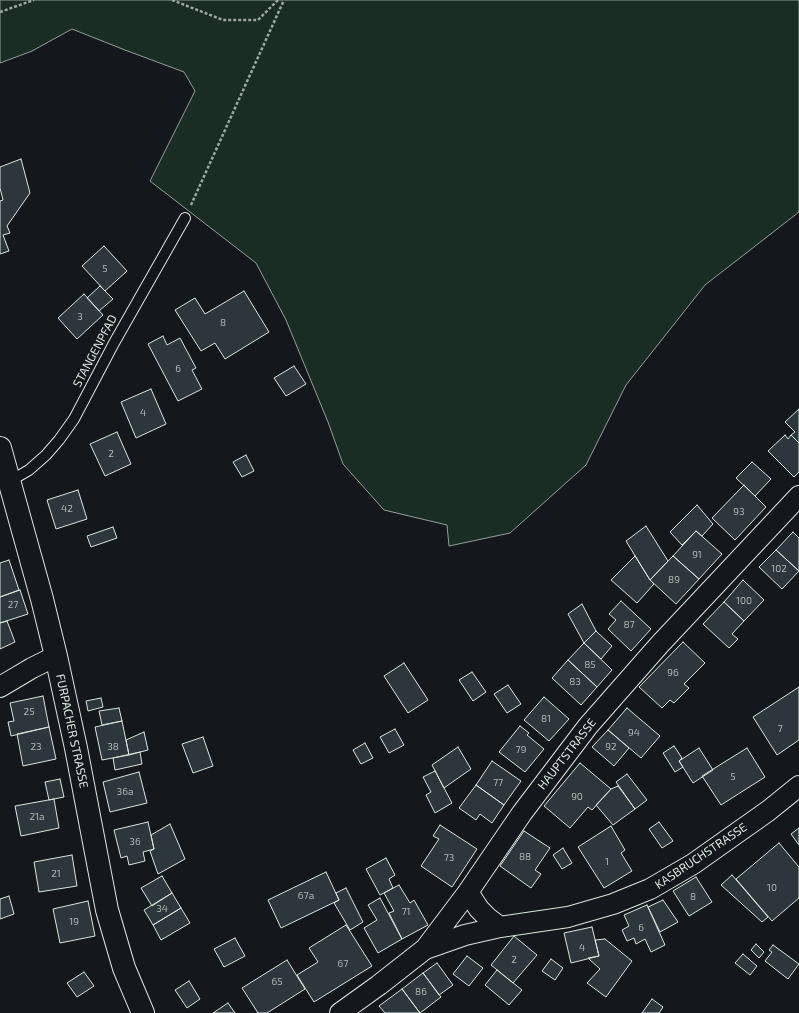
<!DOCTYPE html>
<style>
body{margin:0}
canvas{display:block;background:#14181c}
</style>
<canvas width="799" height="1013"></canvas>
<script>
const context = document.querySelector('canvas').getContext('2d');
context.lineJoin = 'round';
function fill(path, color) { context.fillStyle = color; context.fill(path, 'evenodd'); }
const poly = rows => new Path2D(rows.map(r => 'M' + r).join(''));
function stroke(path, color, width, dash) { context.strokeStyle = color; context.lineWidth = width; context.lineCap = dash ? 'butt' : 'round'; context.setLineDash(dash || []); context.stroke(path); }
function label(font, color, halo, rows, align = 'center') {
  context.font = font + ' "Exo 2",sans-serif'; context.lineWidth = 3; context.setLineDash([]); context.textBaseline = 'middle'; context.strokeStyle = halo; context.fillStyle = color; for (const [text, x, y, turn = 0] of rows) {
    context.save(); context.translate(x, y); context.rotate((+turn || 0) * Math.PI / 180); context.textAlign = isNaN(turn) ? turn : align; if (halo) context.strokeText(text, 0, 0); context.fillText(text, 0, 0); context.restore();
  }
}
const green = poly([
 [0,0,799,0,799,212,705,285,626,385,586,465,510,533,449,546,447,525,384,510,343,464,328,422,286,320,256,263,150,181,195,91,184,72,125,50,72,29,32,51,0,63,0,0]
]);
const building = poly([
 [21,159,30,193,7,226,10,233,3,235,9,251,0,254,0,201,3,200,0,188,0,167,21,159],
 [104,246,127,271,105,291,82,266,104,246],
 [100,286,113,299,99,311,87,298,100,286],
 [244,291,269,332,225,359,215,343,201,351,175,310,195,298,205,314,244,291],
 [84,294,103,315,77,339,58,318,84,294],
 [163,336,167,345,180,338,196,368,192,370,202,389,178,401,148,344,163,336],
 [294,366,306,384,286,396,274,378,294,366],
 [151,389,166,424,136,438,121,402,151,389],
 [799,409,799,443,791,435,795,432,785,422,799,409],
 [117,432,131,464,105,476,90,444,117,432],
 [785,435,788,439,791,435,799,443,799,472,794,477,768,451,785,435],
 [246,455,254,471,242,477,233,462,246,455],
 [752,462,771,479,755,496,736,478,752,462],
 [744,485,766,507,735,540,712,518,744,485],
 [78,490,87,519,56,529,47,500,78,490],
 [697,505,713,524,702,536,696,531,682,545,670,532,697,505],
 [646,526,668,561,650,580,626,541,646,526],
 [113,527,117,538,91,547,87,536,113,527],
 [696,531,722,554,699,579,673,556,696,531],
 [793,532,799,538,799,571,776,550,793,532],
 [776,550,799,571,782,589,759,567,776,550],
 [635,556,650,580,654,584,637,603,611,580,635,556],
 [673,556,699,579,676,604,650,580,673,556],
 [9,560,19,590,0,597,0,563,9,560],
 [743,580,764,600,744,621,724,602,743,580],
 [20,590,28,614,0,623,0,597,20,590],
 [621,601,651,629,631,651,608,629,616,620,609,614,621,601],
 [724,602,744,621,732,634,738,639,729,648,703,624,724,602],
 [582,604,596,631,584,643,568,614,582,604],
 [7,621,15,642,0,649,0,623,7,621],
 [596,631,612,646,601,659,584,643,596,631],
 [683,642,705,663,684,684,689,688,674,703,670,700,662,708,639,687,683,642],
 [584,643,612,670,597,687,568,660,584,643],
 [568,660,597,687,581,705,552,678,568,660],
 [404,663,428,700,408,713,384,676,404,663],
 [472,672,486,692,473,701,459,680,472,672],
 [508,685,521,704,507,713,494,694,508,685],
 [799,687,799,740,777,755,753,717,799,687],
 [43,696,49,727,11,736,8,722,14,721,10,703,43,696],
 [544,697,569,719,549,741,524,720,544,697],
 [101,698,103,707,88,711,86,701,101,698],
 [119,708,122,721,102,725,99,711,119,708],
 [627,708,660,736,641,758,608,730,627,708],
 [122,721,129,755,102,760,95,727,122,721],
 [520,726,529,733,527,735,544,749,525,772,499,752,520,726],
 [49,727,56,759,23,766,17,734,49,727],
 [395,729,404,745,389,753,380,737,395,729],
 [608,730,629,748,614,766,592,747,608,730],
 [144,732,148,750,129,755,126,740,144,732],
 [203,737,213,766,193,773,182,744,203,737],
 [365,743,373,758,361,764,353,750,365,743],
 [674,746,682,758,679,761,683,767,675,772,663,753,674,746],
 [458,747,471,769,444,788,432,765,458,747],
 [699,748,713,770,693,783,679,761,699,748],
 [747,748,765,777,721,805,702,776,747,748],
 [140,752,142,764,115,770,113,758,140,752],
 [492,761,521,781,504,805,476,785,492,761],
 [580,763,611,789,592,810,588,807,570,828,544,806,580,763],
 [435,771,452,803,435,813,426,795,431,792,423,777,435,771],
 [139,772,147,803,110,812,103,782,139,772],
 [627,774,647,800,635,809,616,782,627,774],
 [60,779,64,797,49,800,45,782,60,779],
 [476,785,504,805,492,823,480,814,476,820,459,808,476,785],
 [618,786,635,809,613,825,596,805,611,789,618,786],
 [54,799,59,828,21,836,15,806,54,799],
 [148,822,154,849,143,852,145,861,129,865,127,856,121,858,114,830,148,822],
 [659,822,673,841,662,848,649,829,659,822],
 [170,824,185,859,158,874,150,851,154,849,151,835,170,824],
 [440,825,477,849,452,887,421,866,439,839,433,836,440,825],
 [611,826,625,850,621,853,632,871,604,888,578,847,611,826],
 [799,828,799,845,791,834,799,828],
 [524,831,550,848,535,870,541,874,531,888,500,866,524,831],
 [779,843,799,867,799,898,772,921,736,879,779,843],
 [563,848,572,863,562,869,553,855,563,848],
 [72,855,77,886,39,892,34,862,72,855],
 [386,858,395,875,389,879,393,888,380,895,366,869,386,858],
 [326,872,339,900,281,928,268,900,326,872],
 [732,875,768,917,762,922,721,885,732,875],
 [162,876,172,893,152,906,141,888,162,876],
 [696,877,712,902,689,916,673,891,696,877],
 [399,885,410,903,414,900,428,925,402,939,389,913,394,911,384,893,399,885],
 [346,888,363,922,350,930,334,903,339,900,336,893,346,888],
 [172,893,181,908,153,925,144,910,172,893],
 [9,896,14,914,0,919,0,899,9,896],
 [380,898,402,939,378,953,364,928,377,920,368,905,380,898],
 [663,900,678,922,660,932,648,907,663,900],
 [88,901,95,936,60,943,53,909,88,901],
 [647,905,665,945,651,952,645,939,636,944,634,938,627,941,622,930,629,926,624,915,647,905],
 [181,908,190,923,161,940,153,925,181,908],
 [346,925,372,966,314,1002,297,975,318,962,309,948,346,925],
 [592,927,599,956,571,963,564,933,592,927],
 [514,936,537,955,513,983,491,965,514,936],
 [235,938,245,956,224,967,214,949,235,938],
 [605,939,632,961,606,997,587,983,600,969,588,958,599,956,595,940,605,939],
 [756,944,764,952,759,958,751,950,756,944],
 [773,945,799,964,788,979,765,961,772,952,769,950,773,945],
 [743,954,757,966,750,975,735,963,743,954],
 [467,956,483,968,469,986,453,974,467,956],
 [551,959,563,968,555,980,542,971,551,959],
 [287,960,305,989,267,1013,258,1013,242,988,287,960],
 [437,963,453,985,439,995,423,973,437,963],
 [497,970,522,990,509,1005,485,985,497,970],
 [84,972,94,986,77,997,67,983,84,972],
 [423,973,441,997,420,1013,402,989,423,973],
 [189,981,200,999,187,1008,175,990,189,981],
 [402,989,420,1013,385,1013,379,1006,402,989],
 [652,999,663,1007,659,1013,642,1013,652,999],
 [228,1003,235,1013,213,1013,228,1003]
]);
const path = poly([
 [172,0,223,20,258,20,278,0],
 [0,12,34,0],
 [191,205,284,0]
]);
const service = poly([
 [10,481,29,470,46,455,59,440,74,419,114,343,185,218]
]);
const minor = poly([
 [0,687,32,668,56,656],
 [468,892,479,909,488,918,500,927],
 [425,949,465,935,500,927,568,917,613,904,650,889,693,864,768,811,799,786],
 [340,1013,379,985,425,949,468,892,522,813,588,726,660,644,799,496]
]);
const tertiary = poly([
 [0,448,42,599,56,656,76,748,107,910,124,968,143,1013]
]);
const numberNames = [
 ["5",105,269],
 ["3",80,317],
 ["8",223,323],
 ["6",178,369],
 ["4",143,413],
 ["2",111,454],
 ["42",67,509],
 ["93",739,512],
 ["91",697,555],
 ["102",779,569],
 ["89",674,580],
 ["100",744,601],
 ["27",13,605],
 ["87",629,625],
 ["85",590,665],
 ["96",673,673],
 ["83",575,682],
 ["25",29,712],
 ["81",546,719],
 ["7",780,729],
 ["94",634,733],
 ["23",36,747],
 ["38",113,747],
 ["92",611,747],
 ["79",521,750],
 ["5",733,777],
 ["77",498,783],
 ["36a",125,792],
 ["90",577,797],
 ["21a",37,817],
 ["36",135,842],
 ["88",525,857],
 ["73",449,858],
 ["1",607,862],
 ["21",56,874],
 ["10",772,888],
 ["67a",306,896],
 ["8",693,897],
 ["34",162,909],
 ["71",406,912],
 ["19",74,922],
 ["6",641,928],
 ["4",582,948],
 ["2",514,960],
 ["67",343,964],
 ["65",277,982],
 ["86",421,992]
];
const streetNames = [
 ["STANGENPFAD",95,351,-62],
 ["FURPACHER STRASSE",72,731,78],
 ["HAUPTSTRASSE",567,754,-52],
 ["KASBRUCHSTRASSE",701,856,-34]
];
fill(green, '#1a2d24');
stroke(green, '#939e99', 1);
fill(building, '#2c363c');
stroke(building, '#d8e6dc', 1);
stroke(service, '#d8e6dc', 12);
stroke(minor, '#d8e6dc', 22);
stroke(tertiary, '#d8e6dc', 24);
stroke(path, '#9da8a2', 2.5, [3, 2]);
stroke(service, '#14181c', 10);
stroke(minor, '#14181c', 20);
stroke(tertiary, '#14181c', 22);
label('10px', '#adbab4', null, numberNames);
label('12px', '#d8e6dc', '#14181c', streetNames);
</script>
